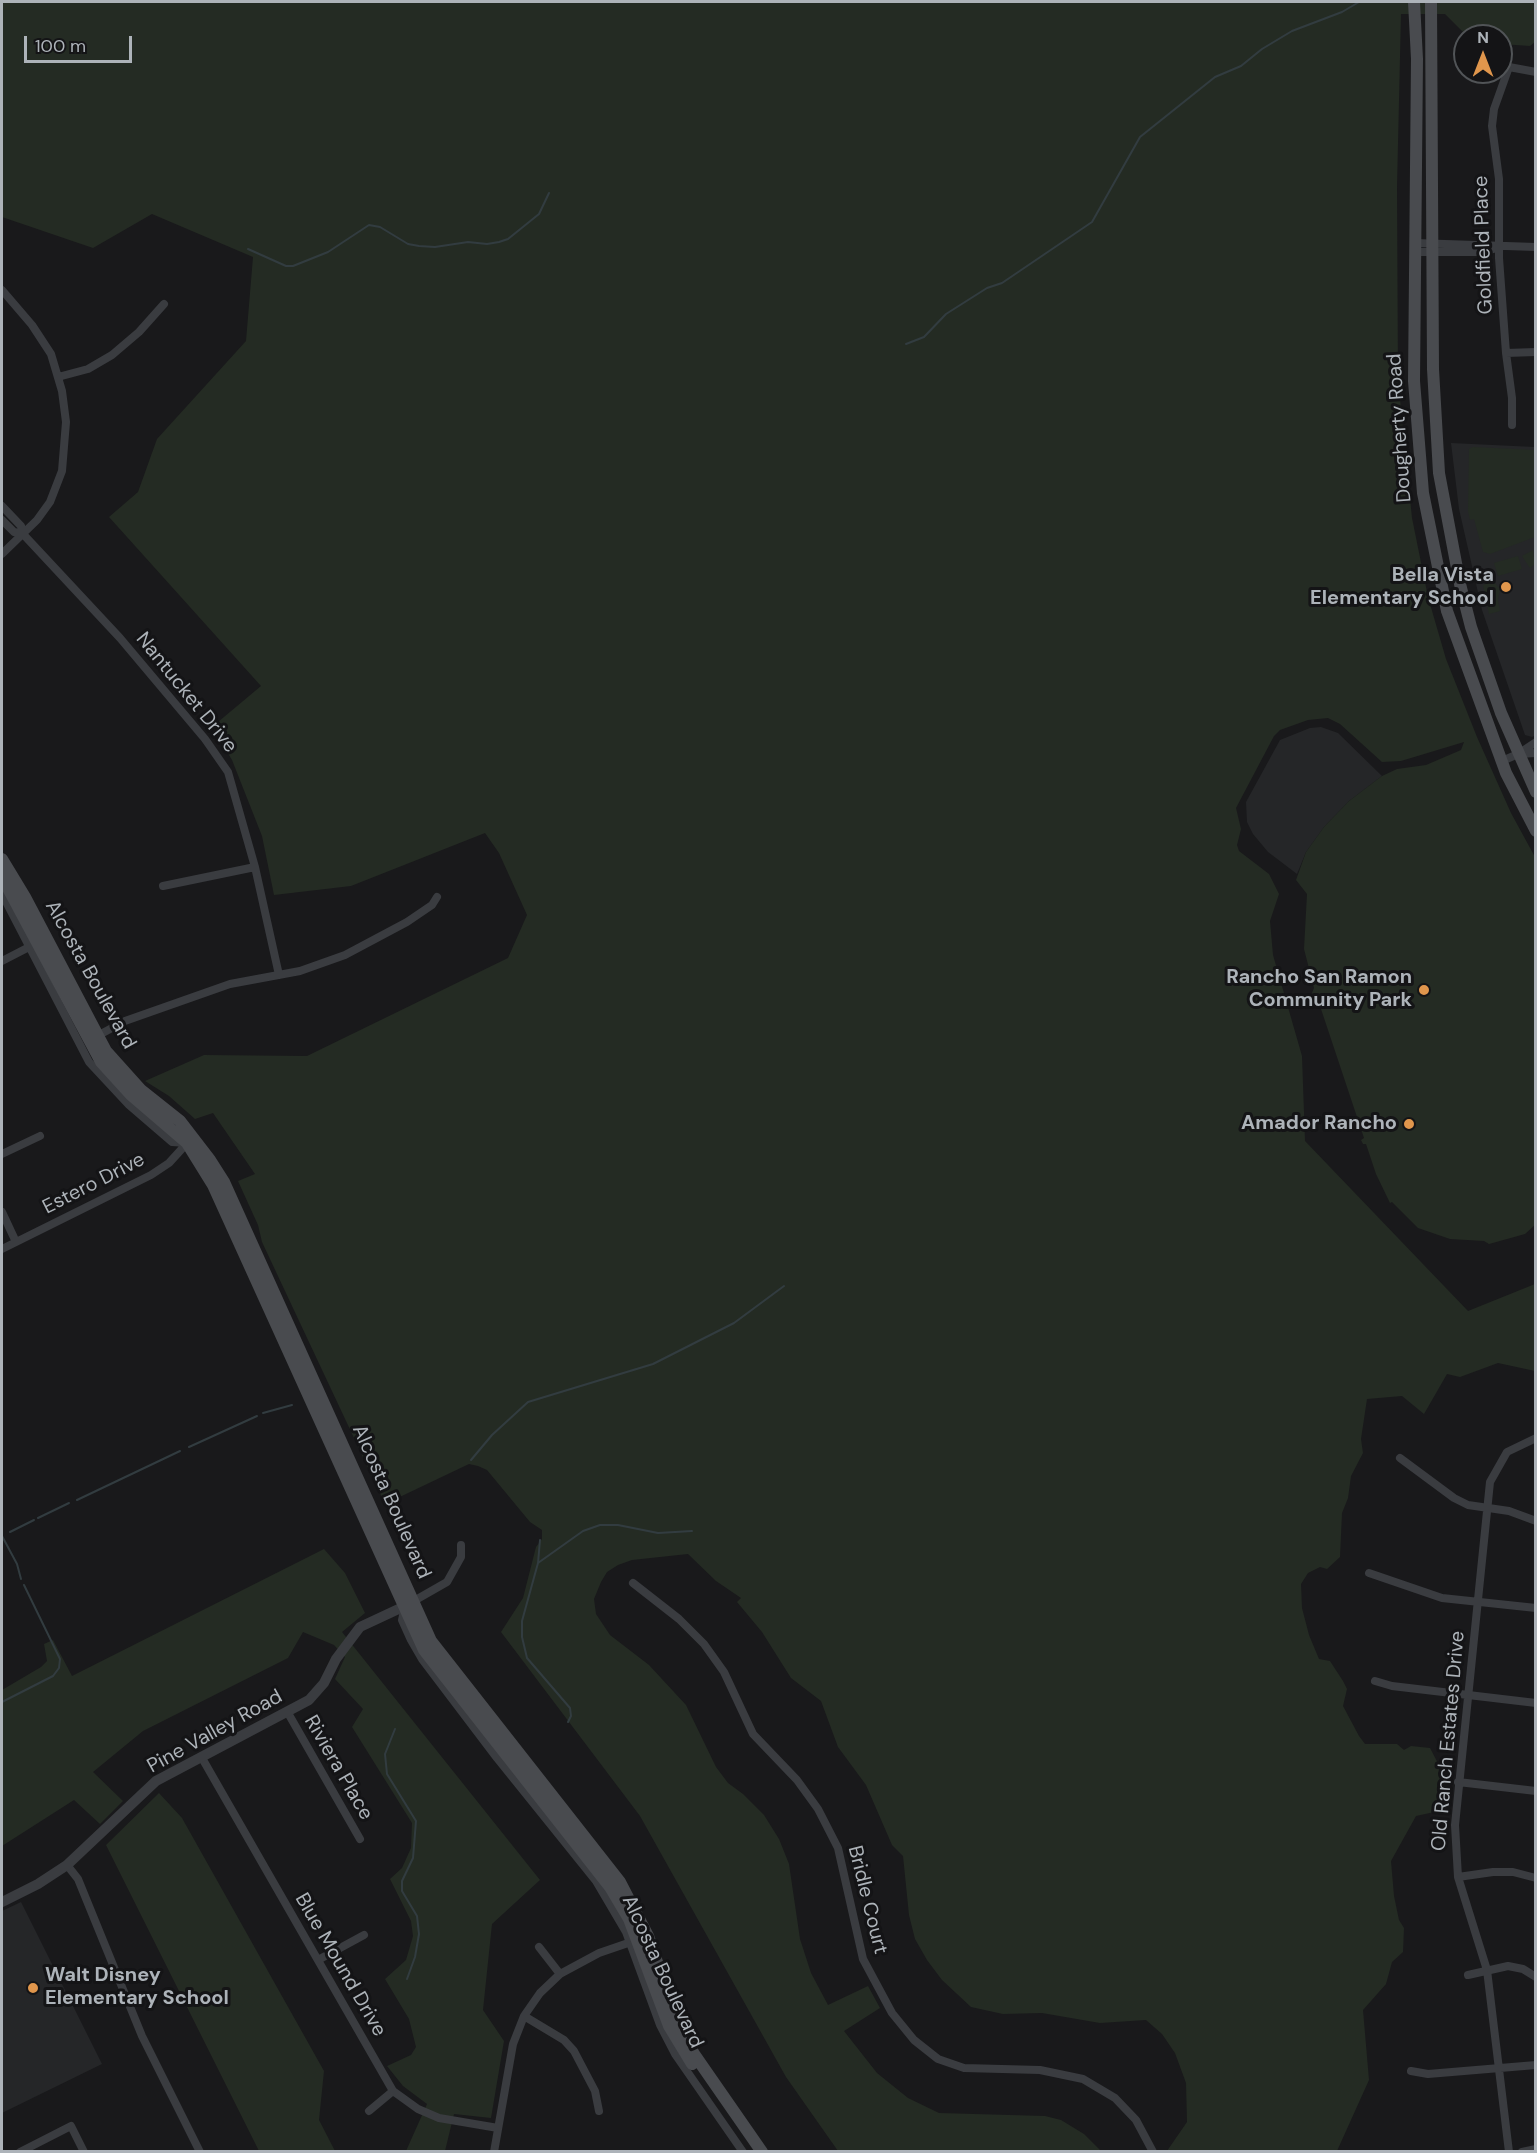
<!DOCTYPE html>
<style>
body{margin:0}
#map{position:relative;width:1537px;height:2153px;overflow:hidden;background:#19191b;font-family:"DM Sans",sans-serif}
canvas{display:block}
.frame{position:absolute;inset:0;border:3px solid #adb3b9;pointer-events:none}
.north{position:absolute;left:1453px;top:24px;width:60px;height:60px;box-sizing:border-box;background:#141416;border:2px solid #515457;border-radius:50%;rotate:0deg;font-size:16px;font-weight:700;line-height:24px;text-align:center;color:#adb3b9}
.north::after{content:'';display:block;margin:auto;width:21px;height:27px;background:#e0964c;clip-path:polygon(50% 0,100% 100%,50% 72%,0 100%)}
.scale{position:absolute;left:24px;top:36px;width:108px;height:27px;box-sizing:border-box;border:3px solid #adb3b9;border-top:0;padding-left:8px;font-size:18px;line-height:21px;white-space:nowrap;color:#adb3b9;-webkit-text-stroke:4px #141416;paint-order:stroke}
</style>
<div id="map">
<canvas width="1537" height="2153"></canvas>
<div class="frame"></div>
<div class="north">N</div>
<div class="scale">100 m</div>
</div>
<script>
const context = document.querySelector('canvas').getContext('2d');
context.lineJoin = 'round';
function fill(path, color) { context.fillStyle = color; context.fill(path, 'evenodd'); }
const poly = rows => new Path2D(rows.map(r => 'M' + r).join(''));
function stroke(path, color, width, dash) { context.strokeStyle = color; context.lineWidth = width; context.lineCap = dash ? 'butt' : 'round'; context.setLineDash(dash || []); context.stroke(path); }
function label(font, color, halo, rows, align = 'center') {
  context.font = font + ' "DM Sans",sans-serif'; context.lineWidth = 6; context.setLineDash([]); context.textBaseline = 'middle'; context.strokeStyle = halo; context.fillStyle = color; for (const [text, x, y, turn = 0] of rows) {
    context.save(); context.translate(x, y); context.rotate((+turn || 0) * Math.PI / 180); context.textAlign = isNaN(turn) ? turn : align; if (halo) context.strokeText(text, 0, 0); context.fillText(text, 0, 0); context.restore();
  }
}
const built = poly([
 [1451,443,1535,447,1536,735,1532,737,1525,735,1482,610,1459,509],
 [1321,727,1338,733,1382,776,1349,801,1324,827,1306,852,1297,874,1268,852,1253,834,1247,822,1246,802,1280,740,1310,728],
 [21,1902,102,2064,2,2113,2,1911]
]);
const green = poly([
 [2,2,1535,2,1535,42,1530,46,1501,44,1501,36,1467,36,1445,14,1401,14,1397,187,1398,379,1412,518,1428,597,1446,659,1477,737,1511,813,1535,857,1536,1224,1525,1234,1489,1244,1484,1241,1450,1239,1418,1228,1392,1202,1390,1203,1376,1174,1366,1144,1363,1144,1361,1140,1364,1138,1320,1006,1317,1007,1312,993,1314,988,1304,949,1307,894,1296,880,1306,852,1324,827,1349,801,1382,776,1397,769,1426,765,1461,750,1464,742,1401,761,1382,762,1340,724,1328,718,1308,720,1280,730,1274,736,1236,808,1241,829,1237,845,1239,851,1269,874,1279,894,1270,921,1273,955,1302,1056,1305,1141,1468,1311,1535,1284,1535,1371,1498,1363,1460,1377,1447,1374,1424,1414,1402,1396,1367,1399,1361,1439,1363,1453,1351,1476,1348,1498,1342,1513,1340,1557,1327,1569,1320,1567,1308,1573,1301,1584,1302,1608,1309,1635,1319,1659,1330,1661,1343,1681,1347,1689,1343,1706,1359,1736,1365,1744,1397,1744,1404,1750,1411,1746,1430,1748,1442,1771,1437,1789,1439,1811,1416,1816,1391,1861,1394,1896,1399,1920,1404,1928,1403,1952,1392,1962,1386,1984,1363,2010,1369,2080,1337,2151,1167,2151,1187,2122,1186,2083,1175,2053,1162,2034,1146,2020,1100,2023,1042,2013,1003,2014,971,2007,942,1980,927,1960,915,1939,909,1915,903,1856,892,1845,866,1785,838,1747,821,1701,791,1678,762,1632,737,1602,741,1598,716,1581,688,1554,632,1560,618,1565,607,1572,601,1582,594,1599,596,1614,610,1635,649,1665,686,1705,716,1767,728,1783,743,1794,764,1815,779,1839,789,1864,800,1939,811,1973,828,2005,868,1986,880,2008,844,2031,877,2073,908,2098,939,2113,1045,2116,1061,2120,1084,2134,1101,2151,838,2151,786,2077,640,1816,501,1632,523,1598,536,1547,542,1539,542,1530,530,1522,487,1470,478,1466,469,1464,385,1504,262,1242,258,1225,238,1181,255,1174,213,1113,195,1119,169,1096,145,1081,204,1055,307,1056,508,958,527,915,499,853,485,833,351,886,274,895,262,836,232,760,212,727,261,686,109,517,138,492,157,439,246,341,253,257,152,214,93,248,2,217],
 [1473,447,1535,450,1535,537,1490,554,1483,552,1474,519,1470,520,1468,511,1469,449],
 [1533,550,1535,564,1530,568,1522,556],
 [1518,556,1522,569,1498,576,1494,563],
 [1493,581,1500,589,1498,600,1500,611,1489,614,1483,585],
 [324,1549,345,1573,365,1613,342,1632,540,1880,492,1924,483,2010,504,2041,491,2118,454,2114,445,2151,406,2151,427,2104,403,2086,387,2066,411,2055,416,2047,409,2019,385,1979,406,1960,413,1936,411,1921,390,1879,402,1868,411,1848,412,1823,352,1727,363,1709,335,1679,345,1657,334,1645,303,1632,288,1658,143,1731,93,1772,123,1801,100,1824,74,1800,2,1846,2,1690,41,1667,47,1661,44,1644,53,1640,72,1676],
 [159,1793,182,1818,324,2071,319,2120,335,2151,259,2151,106,1845]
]);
const stream = poly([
 [248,249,286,266,293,266,328,252,369,225,380,227,408,244,419,246,435,247,468,242,487,244,499,242,508,239,539,214,549,193],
 [906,344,924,337,946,314,987,288,1002,283,1092,222,1140,137,1215,77,1241,66,1262,49,1292,31,1342,12,1359,2],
 [263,1413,292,1405],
 [189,1447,257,1416],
 [471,1460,492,1435,528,1402,653,1364,734,1323,784,1286],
 [77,1500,180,1451],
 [38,1518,69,1503],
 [10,1532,34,1520],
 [2,1536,17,1564,21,1579],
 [538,1563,540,1540],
 [2,1702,53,1676,59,1668,60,1659,24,1585],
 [568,1722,571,1716,570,1708,527,1658,522,1637,522,1621,538,1563,583,1531,600,1525,618,1525,658,1533,692,1531],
 [395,1729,385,1754,387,1774,416,1821,413,1858,402,1881,402,1891,417,1916,419,1934,415,1957,407,1979]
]);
const minor = poly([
 [1415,243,1536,247],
 [1415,252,1484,252,1496,248],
 [2,290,32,325,51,354,62,391,66,422,62,471,50,502,37,520,2,554],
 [1506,353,1536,352],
 [58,377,88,369,112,355,139,332,164,304],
 [1512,425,1512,398,1506,353,1499,258,1499,179,1492,126,1494,109,1509,67,1536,72],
 [2,506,21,526,23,534,120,638,205,739,228,772,255,867,279,975],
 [2,520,14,532,23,534],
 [1518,754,1536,753],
 [1502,761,1518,754,1536,742],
 [163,886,255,867],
 [2,894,89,1062,129,1105,172,1142,187,1143],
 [2,961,33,945],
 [97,1036,125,1021,230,984,300,971,345,955,407,922,432,905,437,897],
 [2,1154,40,1136],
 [2,1212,16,1242],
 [2,1249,151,1175,169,1163,189,1141],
 [1400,1458,1454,1498,1468,1505,1509,1511,1536,1521],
 [461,1545,461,1557,447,1582,405,1606,402,1620,411,1640,422,1659,497,1758,596,1881,626,1932,660,2025,675,2054,743,2152],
 [1369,1573,1442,1598,1536,1608],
 [633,1583,679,1619,704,1644,724,1672,753,1734,797,1780,818,1809,838,1848,863,1959,892,2013,914,2040,938,2059,964,2068,1040,2070,1083,2079,1115,2098,1136,2120,1153,2152],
 [1375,1681,1392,1686,1536,1703],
 [288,1713,360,1839],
 [202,1758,393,2091,418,2109,439,2118,498,2128],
 [1458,1782,1536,1791],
 [67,1865,78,1879,142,2036,200,2152],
 [1458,1877,1493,1872,1513,1872,1536,1878],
 [539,1947,560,1974],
 [318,1960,364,1935],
 [1468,1975,1508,1966,1523,1969,1536,1977],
 [524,2016,564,2040,574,2051,595,2091,599,2111],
 [1411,2071,1428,2074,1536,2065],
 [369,2111,393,2091],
 [20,2152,71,2126,84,2152],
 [494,2152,513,2044,524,2016,540,1993,560,1974,599,1953,634,1941],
 [1509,2152,1487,1970,1458,1877,1455,1825,1490,1482,1507,1452,1536,1438],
 [1522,2152,1536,2149]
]);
const tertiary = poly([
 [2,1902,38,1884,67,1865,156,1781,309,1700,324,1683,336,1659,360,1627,405,1606]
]);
const secondary = poly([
 [1414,2,1417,59,1414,381,1423,493,1447,611,1506,773,1536,831],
 [1431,2,1433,369,1439,473,1460,584,1471,627,1501,713,1536,792],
 [2,859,25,897,106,1051,141,1090,180,1121,210,1160,224,1182,431,1641,620,1882,648,1936,678,2023,694,2054,762,2152],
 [2,877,101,1062,131,1095,187,1143,213,1185,424,1650,610,1887,629,1919,669,2026,692,2064]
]);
const markers = [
 [1506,587,6,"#e0964c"],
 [1424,990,6,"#e0964c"],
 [1409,1124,6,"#e0964c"],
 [33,1988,6,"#e0964c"]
];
const streetNames = [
 ["Goldfield Place",1484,245,-92],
 ["Dougherty Road",1400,428,-94],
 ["Nantucket Drive",186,693,51],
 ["Alcosta Boulevard",90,975,61],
 ["Estero Drive",94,1184,-27],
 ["Alcosta Boulevard",391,1502,66],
 ["Pine Valley Road",215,1732,-29],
 ["Old Ranch Estates Drive",1449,1741,-85],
 ["Riviera Place",338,1768,60],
 ["Bridle Court",867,1900,76],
 ["Blue Mound Drive",340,1965,60],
 ["Alcosta Boulevard",662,1972,65]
];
const poiNames = [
 ["Bella Vista",1494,576],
 ["Elementary School",1494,599],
 ["Rancho San Ramon",1412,978],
 ["Community Park",1412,1001],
 ["Amador Rancho",1397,1124],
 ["Walt Disney",45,1976,"left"],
 ["Elementary School",45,1999,"left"]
];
fill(built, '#252628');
fill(green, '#242b23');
stroke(stream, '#323c40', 2);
stroke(minor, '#3a3c40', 8);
stroke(tertiary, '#3a3c40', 10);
stroke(secondary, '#494b4f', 12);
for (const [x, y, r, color] of markers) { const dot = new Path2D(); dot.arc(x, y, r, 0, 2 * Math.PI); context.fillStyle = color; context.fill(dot); stroke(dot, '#141416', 2); }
label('20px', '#adb3b9', '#141416', streetNames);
label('bold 20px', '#adb3b9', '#141416', poiNames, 'right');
</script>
